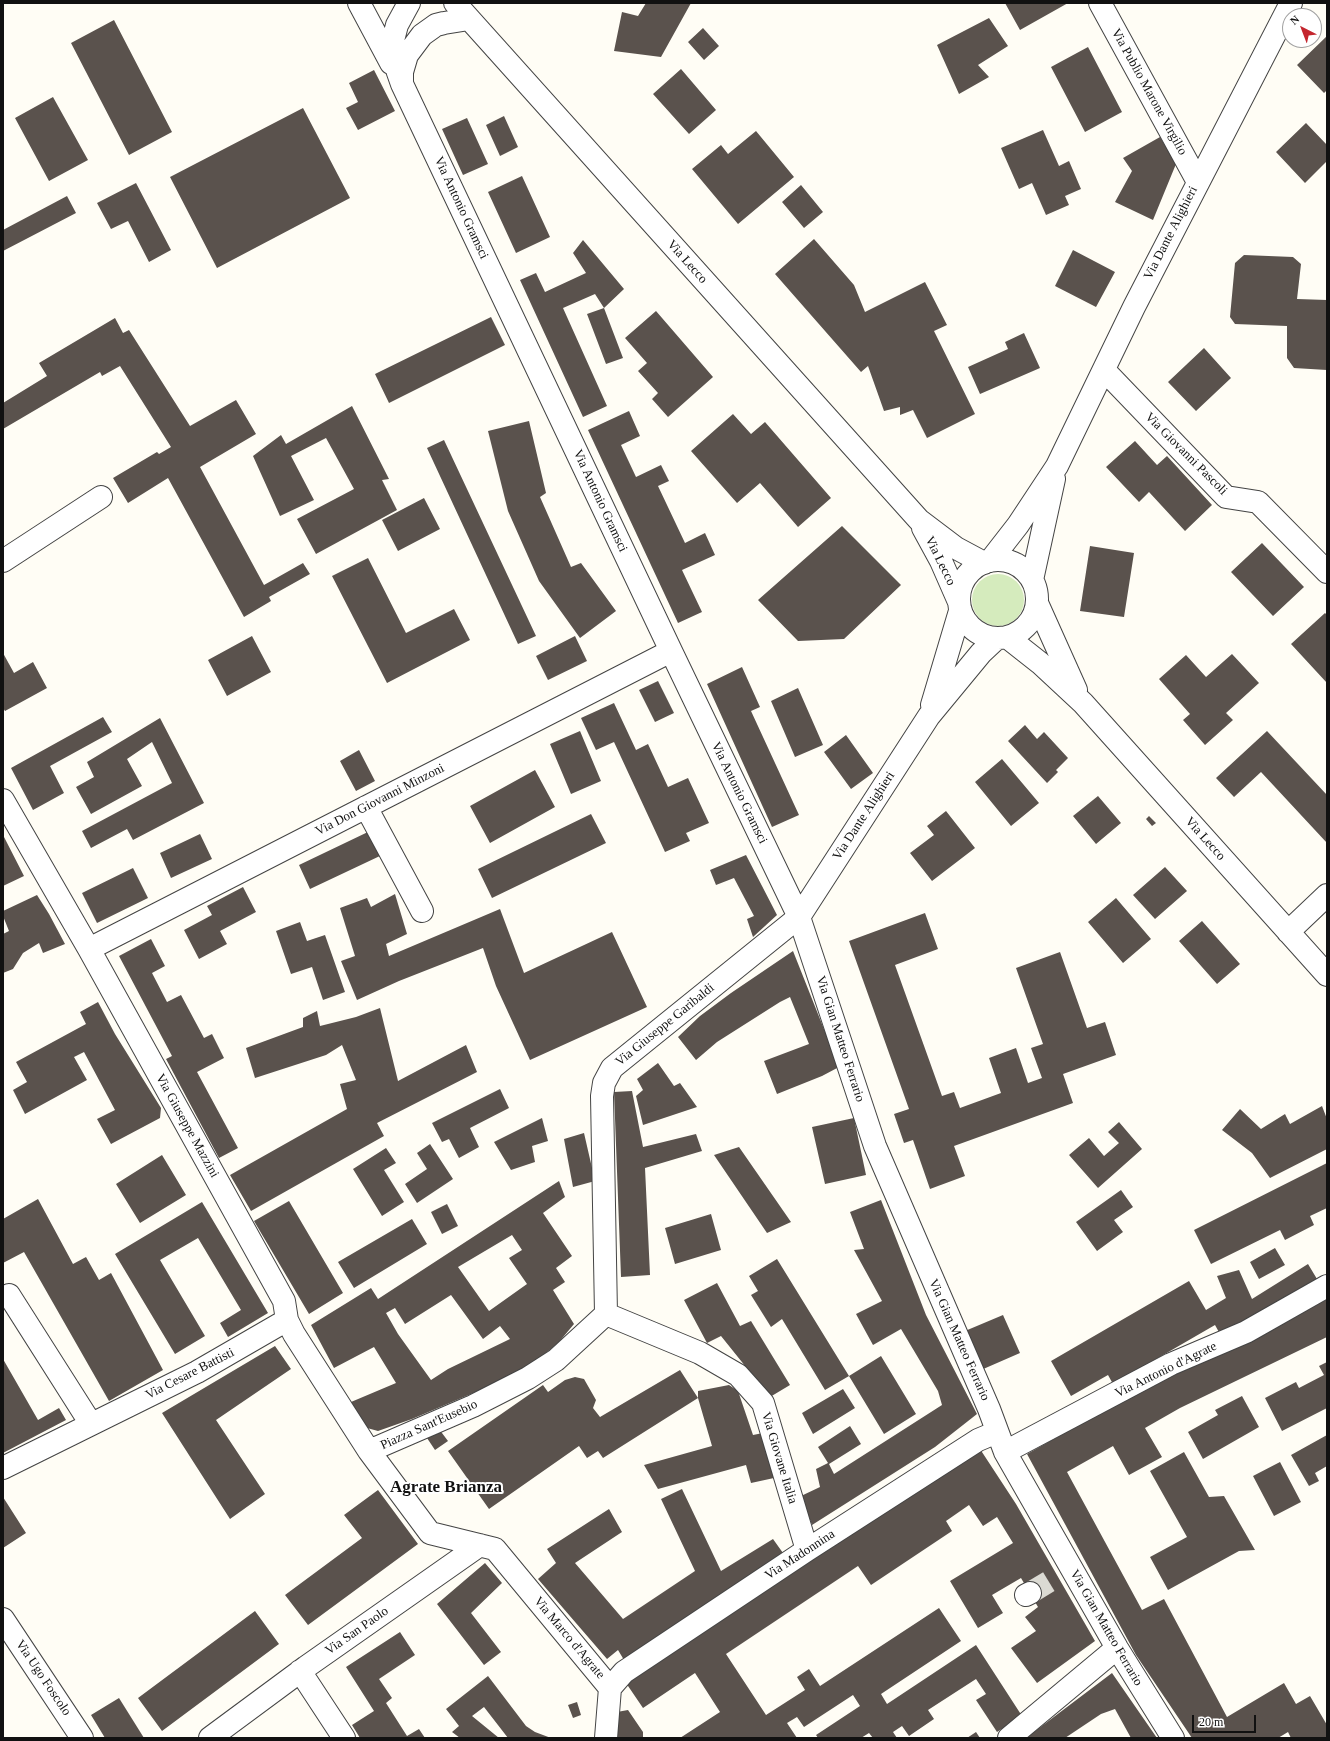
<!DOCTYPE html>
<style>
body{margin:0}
#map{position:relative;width:1330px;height:1741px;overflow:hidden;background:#fffdf5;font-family:Georgia,serif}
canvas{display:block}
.frame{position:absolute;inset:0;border:4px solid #111;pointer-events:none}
.north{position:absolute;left:1282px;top:8px;width:40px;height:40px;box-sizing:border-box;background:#fff;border:1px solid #a0a0a0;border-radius:50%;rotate:318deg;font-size:11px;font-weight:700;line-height:16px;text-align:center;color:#111}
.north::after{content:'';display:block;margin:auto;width:14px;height:18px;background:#c4262e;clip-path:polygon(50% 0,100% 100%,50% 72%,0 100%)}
.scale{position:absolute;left:1192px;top:1715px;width:64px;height:18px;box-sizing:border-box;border:2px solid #111;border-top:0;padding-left:5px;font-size:12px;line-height:14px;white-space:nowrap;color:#111;-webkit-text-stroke:3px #fff;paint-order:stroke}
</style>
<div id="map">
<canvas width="1330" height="1741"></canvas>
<div class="frame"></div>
<div class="north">N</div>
<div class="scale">20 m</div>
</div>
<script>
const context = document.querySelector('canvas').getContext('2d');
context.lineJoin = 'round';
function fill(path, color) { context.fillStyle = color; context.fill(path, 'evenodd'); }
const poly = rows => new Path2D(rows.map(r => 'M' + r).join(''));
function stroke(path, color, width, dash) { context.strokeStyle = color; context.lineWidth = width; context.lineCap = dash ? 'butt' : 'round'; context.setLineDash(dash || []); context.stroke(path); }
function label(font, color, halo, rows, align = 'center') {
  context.font = font + ' Georgia,serif'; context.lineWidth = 4; context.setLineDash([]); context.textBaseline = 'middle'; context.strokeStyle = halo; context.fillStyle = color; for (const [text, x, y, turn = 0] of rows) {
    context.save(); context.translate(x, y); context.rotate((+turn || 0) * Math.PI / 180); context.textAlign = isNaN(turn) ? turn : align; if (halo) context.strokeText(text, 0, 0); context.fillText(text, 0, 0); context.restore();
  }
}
const green = poly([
 '972 600a26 26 0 1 1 52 0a26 26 0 1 1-52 0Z'
]);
const building = poly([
 [646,3,691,3,661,57,614,51,622,12,638,16],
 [1005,3,1068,3,1020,30],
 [989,18,1008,46,978,65,989,77,959,94,937,45],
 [114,20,172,132,129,155,71,43],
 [703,28,719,46,704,60,688,42],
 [1327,36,1327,90,1324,93,1297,65],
 [1088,47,1122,112,1085,132,1051,67],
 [681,69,716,110,689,134,653,94],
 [374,70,395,111,358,130,346,108,358,102,349,83],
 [53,97,88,160,49,181,15,118],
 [303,108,350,198,217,268,170,177],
 [504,116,518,147,500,156,486,125],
 [467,118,488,164,463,175,442,129],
 [1306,123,1327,145,1327,161,1305,183,1276,152],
 [1043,130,1059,166,1069,161,1081,189,1065,196,1069,205,1046,215,1032,183,1019,189,1001,148],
 [756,131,794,177,738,224,692,169,721,145,728,154],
 [1160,137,1176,164,1153,220,1115,202,1132,171,1123,158],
 [522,176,550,237,516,253,488,192],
 [136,183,171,250,149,262,128,221,111,229,97,203],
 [801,185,823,212,804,228,782,202],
 [67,196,76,213,3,251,3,230],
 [814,239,854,285,865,312,925,282,947,325,934,331,975,414,927,438,913,410,900,415,900,407,884,411,868,366,861,372,775,274],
 [583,240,624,289,604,308,623,358,606,364,587,314,604,308,595,294,563,308,607,406,583,417,520,280,536,273,545,292,586,273,573,253],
 [1073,250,1115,272,1096,307,1055,286],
 [1244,255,1293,257,1301,264,1297,299,1327,300,1327,370,1294,368,1287,358,1287,326,1235,324,1230,317,1235,263],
 [656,311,713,377,668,417,652,399,658,393,638,371,647,363,625,338],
 [491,317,505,345,389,403,375,374],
 [115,318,123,333,129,330,190,426,236,400,256,434,200,467,264,585,303,563,310,574,269,597,271,601,244,617,168,478,128,503,113,478,157,452,159,454,171,447,120,366,102,376,100,372,3,429,3,403,47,376,39,363],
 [1024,333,1040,368,980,394,968,367,1008,349,1005,342],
 [1204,348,1231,378,1196,411,1168,382],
 [352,406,389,479,382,480,397,510,316,554,297,519,354,489,326,438,291,456,314,500,280,516,253,456,281,435,286,444],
 [629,411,640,436,621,445,636,477,661,465,669,481,658,486,685,543,705,533,715,555,682,570,702,612,678,623,588,430],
 [733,414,751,434,765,422,831,498,798,527,760,483,737,503,691,451],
 [529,421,546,493,540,497,571,567,581,563,616,611,580,638,539,581,508,511,488,431],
 [444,440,536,636,518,644,427,448],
 [1135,441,1157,465,1167,456,1212,505,1185,531,1149,492,1139,502,1106,467],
 [424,498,440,529,398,551,382,520],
 [842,526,901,585,844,639,798,641,758,600],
 [1262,543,1304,587,1273,616,1231,572],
 [1090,546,1134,553,1124,617,1080,611],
 [368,558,406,633,454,609,470,640,387,683,332,576],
 [1325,613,1327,615,1327,683,1291,644],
 [252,636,271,672,227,696,208,660],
 [575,636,587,661,548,680,536,656],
 [3,653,14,673,33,662,47,688,5,711,3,708],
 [1232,654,1259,683,1226,713,1233,720,1205,745,1183,720,1190,714,1159,679,1186,655,1206,677],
 [742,667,760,707,751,711,799,815,772,827,707,684],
 [658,681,674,713,655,722,639,690],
 [798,688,823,745,795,757,771,701],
 [614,703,636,750,648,744,668,787,688,778,709,823,686,833,690,841,665,852,614,742,596,750,581,718],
 [103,717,112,732,50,766,64,793,33,810,11,768],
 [160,718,204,803,133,840,127,829,91,848,82,831,172,783,152,742,127,759,142,786,91,814,76,787,94,777,87,762],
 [1025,725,1037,739,1044,732,1068,758,1056,770,1058,772,1047,783,1008,741],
 [580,731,601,781,571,794,550,744],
 [1267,731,1327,795,1327,843,1261,772,1234,797,1216,778],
 [846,735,873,773,851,789,824,752],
 [359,750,375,781,356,791,340,761],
 [1002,759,1039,803,1011,826,975,782],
 [535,770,555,807,490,843,470,806],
 [1098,796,1121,823,1096,844,1073,816],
 [946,811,975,848,932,881,910,853,934,835,927,826],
 [591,814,606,843,492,898,478,869],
 [1149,816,1156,823,1152,826,1146,819],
 [370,831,382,855,310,889,299,865],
 [200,834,212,859,171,878,160,853],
 [3,835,24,876,3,886],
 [746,855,777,915,753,937,747,919,754,916,734,878,716,885,710,870],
 [1165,867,1187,891,1155,919,1133,895],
 [133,868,148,898,97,923,82,893],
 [243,887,256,912,220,931,227,944,199,959,184,930,212,915,207,906],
 [395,894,407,934,386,944,389,956,500,909,524,973,612,932,647,1007,530,1060,496,986,483,948,399,981,357,1000,341,961,355,956,340,908,367,898,371,907],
 [37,895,49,914,65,944,43,953,39,943,23,953,13,969,3,973,3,934,9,931,3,916,3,911],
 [1116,898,1151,939,1123,963,1088,922],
 [925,913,938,949,895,965,942,1096,954,1092,960,1108,1001,1093,989,1058,1016,1048,1028,1083,1042,1078,1031,1048,1043,1044,1016,968,1060,952,1087,1028,1105,1022,1116,1055,1063,1074,1073,1103,954,1146,965,1176,930,1189,913,1140,904,1143,894,1114,909,1109,849,941],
 [1202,921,1240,964,1217,984,1179,941],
 [300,922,307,941,325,935,345,992,323,1000,312,967,291,974,276,931],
 [151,939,165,966,152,973,167,1002,181,995,204,1038,212,1034,224,1058,197,1072,238,1148,219,1158,166,1059,172,1056,119,956],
 [793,951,839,1067,822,1076,777,1094,764,1061,809,1044,790,997,780,1002,717,1042,696,1060,678,1037,700,1016,731,993],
 [98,1002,115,1034,161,1108,160,1118,111,1144,97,1119,115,1110,84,1052,74,1057,87,1080,25,1114,13,1090,27,1082,16,1062,86,1024,80,1012],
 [380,1008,398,1081,466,1045,477,1072,377,1123,384,1136,251,1211,230,1175,347,1109,340,1084,356,1080,342,1045,326,1055,255,1078,246,1048,303,1027,303,1018,317,1011,320,1026,356,1017],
 [658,1063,674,1086,680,1083,697,1107,643,1125,636,1096,643,1090,637,1079],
 [500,1089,509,1108,470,1128,479,1147,459,1158,449,1139,442,1142,432,1123],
 [632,1091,643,1147,696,1134,702,1151,645,1168,650,1275,621,1277,614,1092],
 [1322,1106,1327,1119,1327,1149,1270,1178,1252,1153,1222,1130,1240,1109,1261,1129,1285,1114,1290,1124],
 [542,1118,548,1141,532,1146,535,1162,511,1170,494,1142],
 [854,1118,866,1175,825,1184,812,1127],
 [1119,1122,1142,1149,1098,1188,1069,1155,1089,1138,1104,1156,1119,1143,1108,1132],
 [584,1133,595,1181,573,1187,564,1139],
 [430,1144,453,1179,417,1203,405,1184,427,1169,417,1153],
 [739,1147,791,1222,767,1233,714,1155],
 [386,1148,396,1163,384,1170,404,1202,382,1216,353,1169],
 [162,1155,186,1195,140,1223,116,1184],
 [1327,1163,1327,1208,1310,1216,1314,1225,1285,1240,1280,1230,1211,1264,1194,1230],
 [559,1181,565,1197,543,1213,572,1256,556,1268,565,1282,553,1290,574,1324,559,1342,525,1371,412,1419,378,1431,367,1428,351,1402,396,1383,374,1347,334,1368,311,1325,371,1288,378,1299],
 [512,1235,522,1250,509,1258,527,1284,489,1311,458,1267],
 [451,1295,483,1339,500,1326,510,1339,448,1369,431,1380,398,1334,386,1313,395,1308,405,1324],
 [1121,1190,1133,1207,1114,1220,1123,1232,1097,1251,1076,1222],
 [38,1199,73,1264,86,1257,99,1280,111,1273,163,1370,109,1401,24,1252,3,1263,3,1219],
 [881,1200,926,1315,977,1414,935,1447,812,1525,801,1496,820,1487,816,1469,828,1463,818,1447,850,1426,861,1444,829,1464,834,1474,942,1405,938,1391,901,1329,873,1345,856,1314,882,1301,854,1250,864,1249,850,1212],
 [289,1201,343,1293,309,1314,254,1221],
 [202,1202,268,1313,228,1337,220,1323,241,1310,198,1238,160,1260,205,1336,175,1354,115,1254],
 [447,1204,458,1226,442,1234,431,1212],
 [711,1214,721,1250,675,1264,665,1228],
 [412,1219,427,1244,354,1288,338,1262],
 [1275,1248,1285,1265,1259,1279,1250,1262],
 [777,1259,849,1376,825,1390,782,1319,771,1327,751,1295,758,1291,749,1276],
 [1308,1264,1317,1279,1242,1326,1240,1322,1220,1334,1215,1325,1113,1384,1108,1375,1071,1396,1051,1361,1189,1281,1206,1310,1226,1298,1217,1276,1239,1270,1252,1299],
 [717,1283,740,1326,751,1321,790,1385,770,1397,721,1336,707,1343,684,1300],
 [1327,1292,1327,1337,1180,1408,1145,1428,1162,1457,1129,1475,1113,1446,1067,1472,1142,1610,1164,1599,1227,1717,1284,1683,1296,1704,1310,1696,1327,1725,1327,1738,1291,1738,1288,1732,1278,1738,1192,1738,1136,1655,1027,1454,1162,1378],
 [1003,1315,1020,1353,981,1370,965,1331],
 [275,1346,291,1369,216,1420,265,1494,230,1519,162,1413],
 [881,1356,916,1414,884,1434,849,1376],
 [3,1359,38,1420,59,1408,66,1420,3,1453],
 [1327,1362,1327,1408,1282,1431,1265,1398,1296,1382,1299,1388,1324,1375,1319,1366],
 [680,1370,698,1398,603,1458,598,1451,587,1458,579,1446,489,1509,448,1451,543,1385,548,1392,565,1380,575,1377,584,1379,596,1400,593,1408,600,1417],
 [729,1385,738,1391,753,1435,763,1433,774,1478,751,1483,746,1465,658,1489,644,1465,712,1446,698,1398,698,1391],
 [843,1389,855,1408,813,1434,802,1413],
 [1242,1396,1259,1427,1203,1459,1188,1432,1218,1415,1215,1410],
 [439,1429,448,1441,435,1450,427,1438],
 [1327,1435,1327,1466,1315,1473,1319,1481,1309,1486,1291,1455],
 [980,1449,1016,1504,1095,1641,1037,1683,1011,1648,1036,1631,1025,1617,1038,1607,1021,1578,992,1595,1003,1613,978,1628,950,1581,1013,1543,997,1517,983,1526,969,1505,946,1521,952,1531,871,1585,858,1566,726,1654,766,1715,805,1690,797,1677,809,1669,820,1686,939,1608,961,1641,881,1694,887,1704,976,1645,1022,1716,997,1732,976,1700,986,1694,976,1679,928,1710,934,1719,909,1736,902,1726,893,1732,897,1738,873,1738,869,1733,861,1738,818,1738,816,1735,860,1706,853,1695,804,1727,797,1717,787,1723,797,1738,680,1738,720,1712,695,1673,643,1708,626,1683],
 [1184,1452,1209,1497,1224,1496,1255,1550,1239,1551,1168,1590,1150,1557,1187,1537,1150,1471],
 [1280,1462,1301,1502,1274,1516,1253,1476],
 [682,1489,721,1571,773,1539,783,1553,624,1660,618,1650,607,1659,538,1579,556,1563,547,1549,609,1509,622,1532,575,1563,623,1619,695,1571,661,1499],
 [378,1490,418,1544,308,1625,285,1595,362,1538,344,1515],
 [3,1497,26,1533,3,1548],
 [485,1563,502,1583,471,1613,501,1652,484,1665,437,1604],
 [255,1611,279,1644,162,1731,138,1698],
 [400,1632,415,1655,379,1679,392,1698,386,1703,407,1736,419,1729,425,1738,360,1738,352,1725,374,1711,346,1667],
 [1112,1673,1157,1738,1131,1738,1115,1709,1101,1714,1065,1738,1026,1738],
 [488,1676,526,1726,535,1732,551,1738,508,1738,484,1707,472,1716,499,1738,460,1738,452,1732,459,1726,446,1709],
 [119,1698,144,1738,105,1738,91,1715],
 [577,1702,581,1715,573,1718,568,1705],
 [628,1710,643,1732,643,1738,613,1738,617,1712],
 [976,1732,980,1738,967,1738]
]);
const minorTunnel = poly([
 [1030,1593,1058,1576]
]);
const minor = poly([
 [359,3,391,63],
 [409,3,397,25,392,44,395,64,402,84,671,651,799,917,875,1146,989,1409,1005,1452,1117,1648,1173,1738],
 [455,3,919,520,956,548,984,563],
 [1100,3,1198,182],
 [402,81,402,72,407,55,422,35,436,25,444,23,469,19],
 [1104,370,1226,497,1258,502,1327,572],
 [923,528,941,561,959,602],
 '959 599a39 39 0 1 1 78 0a39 39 0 1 1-78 0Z',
 [3,561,101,497],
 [990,561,1018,525,1057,466,1134,307,1291,3],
 [1032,580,1054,479],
 [1037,603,1076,690],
 [1007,637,1040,663,1083,703,1327,975],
 [932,705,960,611],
 [3,800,89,949,284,1301,287,1320,294,1334,369,1451,430,1533,495,1549,610,1688,606,1738],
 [366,807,422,911],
 [1288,932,1327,895],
 [89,949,671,651],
 [9,1295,91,1424],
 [606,1314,602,1096,604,1083,612,1068,799,917,929,716,981,653,997,638],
 [606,1314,700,1353,738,1375,763,1403,807,1550],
 [369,1451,473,1406,528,1378,556,1360,606,1314],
 [1005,1452,1171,1364,1246,1332,1327,1286],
 [3,1468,197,1372,287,1320],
 [1026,1595,1030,1593],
 [3,1619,82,1738],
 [300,1671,344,1738],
 [610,1688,624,1672,807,1550,978,1440,997,1432],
 [210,1738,306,1667,480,1545],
 [1009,1738,1117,1648]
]);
const streetNames = [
 ["Via Publio Marone Virgilio",1149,92,61],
 ["Via Antonio Gramsci",461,208,65],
 ["Via Dante Alighieri",1171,233,-63],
 ["Via Lecco",687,262,48],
 ["Via Giovanni Pascoli",1186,454,45],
 ["Via Antonio Gramsci",600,501,65],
 ["Via Lecco",940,561,64],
 ["Via Antonio Gramsci",739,793,64],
 ["Via Don Giovanni Minzoni",380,800,-27],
 ["Via Dante Alighieri",864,816,-57],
 ["Via Lecco",1205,839,48],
 ["Via Giuseppe Garibaldi",665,1025,-39],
 ["Via Gian Matteo Ferrario",840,1039,72],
 ["Via Giuseppe Mazzini",187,1126,61],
 ["Via Gian Matteo Ferrario",959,1340,66],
 ["Via Antonio d'Agrate",1166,1370,-26],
 ["Via Cesare Battisti",190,1374,-27],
 ["Piazza Sant'Eusebio",429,1425,-24],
 ["Via Giovane Italia",779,1458,73],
 ["Via Madonnina",800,1555,-33],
 ["Via Gian Matteo Ferrario",1106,1628,60],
 ["Via San Paolo",357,1631,-35],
 ["Via Marco d'Agrate",569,1638,50],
 ["Via Ugo Foscolo",43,1678,56]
];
const districtNames = [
 ["Agrate Brianza",446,1488]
];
fill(green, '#d5ebbd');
fill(building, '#5a524d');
stroke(minorTunnel, '#dbdad3', 22, [22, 11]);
stroke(minor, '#444', 24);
stroke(minor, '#fff', 22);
label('13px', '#111', '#fff', streetNames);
label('bold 17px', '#111', '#fff', districtNames);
</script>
